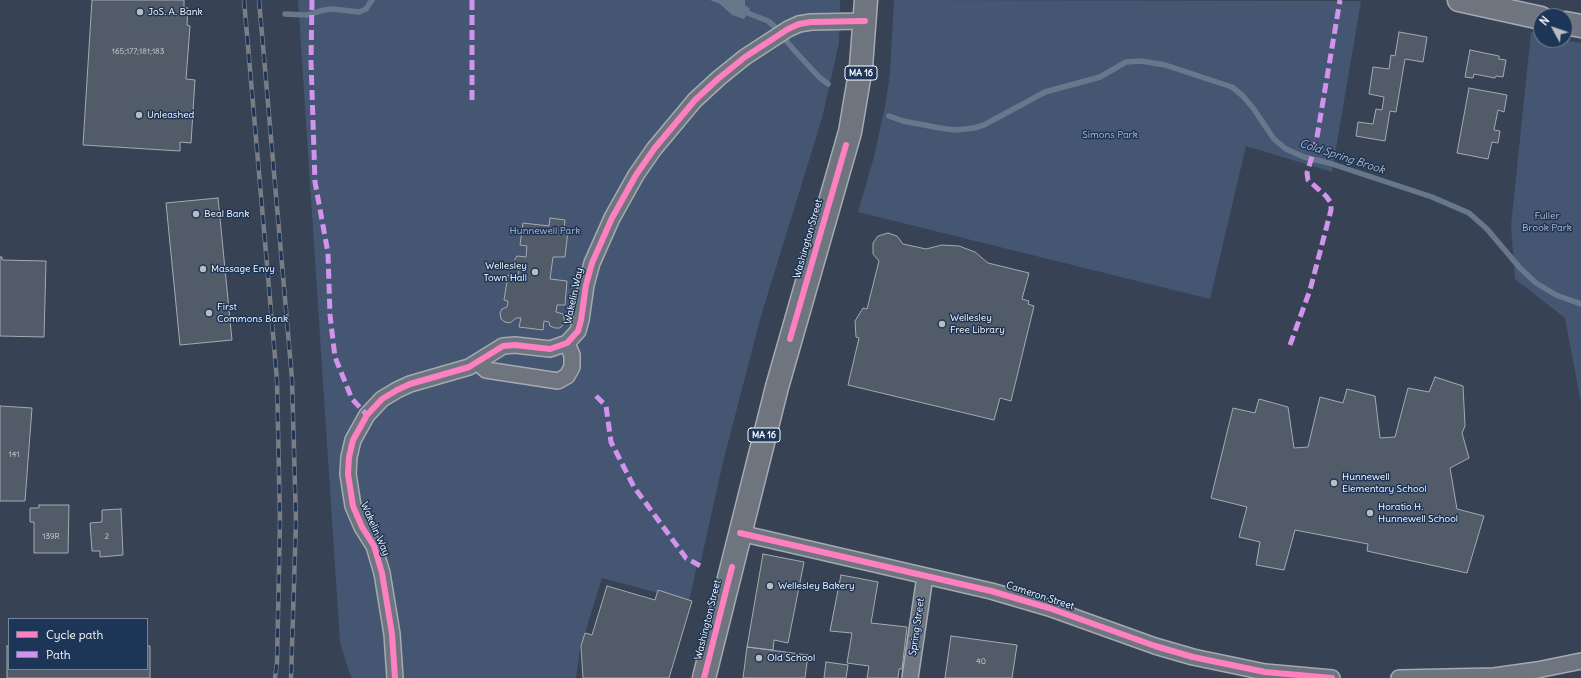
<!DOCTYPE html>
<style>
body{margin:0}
#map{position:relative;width:1581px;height:678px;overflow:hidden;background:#374354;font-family:Delius,sans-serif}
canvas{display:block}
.legend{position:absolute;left:8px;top:618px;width:140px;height:52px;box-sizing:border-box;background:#1d3557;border:1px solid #77869a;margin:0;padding:5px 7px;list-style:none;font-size:12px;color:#fff}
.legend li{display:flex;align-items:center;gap:8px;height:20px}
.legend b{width:20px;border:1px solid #77869a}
.north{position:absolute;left:1533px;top:8px;width:40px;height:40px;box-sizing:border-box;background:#1d3557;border:1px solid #77869a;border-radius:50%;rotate:310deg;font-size:11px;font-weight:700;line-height:16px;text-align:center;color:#fff}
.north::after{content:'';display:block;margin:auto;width:14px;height:18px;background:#b9bdc3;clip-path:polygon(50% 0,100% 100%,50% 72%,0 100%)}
</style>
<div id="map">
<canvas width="1581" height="678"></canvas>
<ul class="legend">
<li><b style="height:5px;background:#ff80c0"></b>Cycle path</li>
<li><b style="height:5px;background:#d193ec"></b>Path</li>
</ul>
<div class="north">N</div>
</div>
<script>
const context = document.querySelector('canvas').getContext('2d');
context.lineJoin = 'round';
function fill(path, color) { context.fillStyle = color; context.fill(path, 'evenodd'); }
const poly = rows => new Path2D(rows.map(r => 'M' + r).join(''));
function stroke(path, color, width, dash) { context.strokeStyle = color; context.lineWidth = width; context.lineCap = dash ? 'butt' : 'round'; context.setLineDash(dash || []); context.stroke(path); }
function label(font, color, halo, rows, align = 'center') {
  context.font = font + ' Delius,sans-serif'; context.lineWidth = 3; context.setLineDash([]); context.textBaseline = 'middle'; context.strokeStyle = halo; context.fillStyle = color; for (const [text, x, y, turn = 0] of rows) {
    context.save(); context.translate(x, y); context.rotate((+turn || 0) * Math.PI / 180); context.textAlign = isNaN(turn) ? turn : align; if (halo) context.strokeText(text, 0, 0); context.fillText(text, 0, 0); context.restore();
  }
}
const green = poly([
 [298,0,840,0,839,43,822,118,761,316,723,462,701,561,698,561,689,601,602,578,580,649,576,678,352,678,349,672,340,642],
 [894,0,1361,1,1332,172,1246,146,1210,299,858,212,874,157,886,102,890,73],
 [1531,32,1541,34,1541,40,1565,40,1581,43,1581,403,1565,318,1515,279,1511,226]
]);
const water = poly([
 [710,0,745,0,745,5,750,9,744,19,732,15,720,4]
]);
const stream = poly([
 [740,10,768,21,773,25,794,50,819,77,828,84],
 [285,14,307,15,324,10,333,9,359,12,366,9,372,0],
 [889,116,903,121,940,128,955,130,974,128,984,125,1045,92,1100,77,1126,62,1141,61,1165,65,1232,87,1243,96,1253,108,1274,139,1286,149,1304,157,1329,163,1432,197,1469,213,1487,229,1520,268,1536,283,1556,295,1581,304]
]);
const building = poly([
 [92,0,184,0,184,8,188,8,187,25,190,26,186,79,195,80,191,143,180,142,180,151,83,145,92,0],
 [1399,32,1427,37,1423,62,1405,59,1396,112,1390,111,1385,141,1356,136,1358,122,1373,124,1376,109,1382,110,1384,97,1369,94,1373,67,1389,69,1391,55,1395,56,1399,32],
 [1470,50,1499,56,1499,59,1506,60,1503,77,1496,76,1495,78,1474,74,1473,78,1465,77,1470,50],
 [1469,88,1507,95,1504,112,1498,110,1494,130,1500,131,1498,143,1492,142,1488,159,1457,153,1469,88],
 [218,198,232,340,180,345,166,203,218,198],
 [550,218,565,220,564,230,568,230,565,257,553,257,550,279,567,281,565,305,557,305,556,312,563,314,564,316,564,324,560,328,555,328,550,326,549,322,544,321,543,330,519,327,521,318,516,318,510,323,505,322,501,319,500,313,502,309,507,307,508,301,504,300,508,275,518,277,519,269,523,269,524,266,516,265,514,261,517,256,526,257,527,246,520,245,523,223,549,226,550,218],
 [888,233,897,236,903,244,926,249,942,245,959,246,975,252,988,263,1029,273,1022,299,1029,301,1028,304,1034,306,1011,401,1000,398,994,420,848,385,859,338,856,337,855,321,863,308,867,309,879,261,873,254,873,243,878,236,888,233],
 [0,257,2,257,2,260,46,261,44,337,0,336,0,257],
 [1435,377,1463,386,1465,426,1462,433,1469,458,1450,468,1457,509,1484,516,1467,573,1367,551,1368,544,1295,530,1284,570,1256,565,1260,542,1239,537,1247,507,1211,498,1233,408,1255,413,1259,399,1288,407,1294,448,1308,447,1320,397,1343,403,1347,389,1375,396,1380,438,1395,437,1408,388,1429,392,1435,377],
 [0,406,32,408,25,501,0,501,0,406],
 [39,505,69,505,68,553,34,553,34,522,30,522,30,508,39,508,39,505],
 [121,509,123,555,100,557,100,551,92,551,90,523,102,522,102,510,121,509],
 [763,554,804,562,788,643,774,640,773,650,747,647,763,554],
 [841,575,878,582,871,623,907,627,902,669,899,669,898,678,867,678,869,666,847,663,852,633,830,631,841,575],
 [607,586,655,600,658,590,692,601,669,678,583,678,581,646,585,633,592,635,607,586],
 [951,636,1017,645,1012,678,945,678,951,636],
 [7,646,9,646,9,669,147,669,147,646,150,646,150,678,7,678,7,646],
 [747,647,808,655,805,678,743,678,747,647],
 [826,662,848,665,846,678,824,678,826,662]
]);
const street = poly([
 [477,362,486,370,558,381,567,376,572,367,572,355,567,343],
 [740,533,991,591,1049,608,1155,646,1193,657,1265,672,1332,678],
 [395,678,392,634,382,573,374,546,362,527,353,506,348,474,349,457,353,440,367,415,382,399,397,390,410,384,469,367,503,346,515,345,550,349,567,343,578,331,581,320,586,285,592,263,612,218,636,175,654,149,695,100,719,78,745,57,788,29,799,24,811,22,865,21],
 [910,678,925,576],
 [1399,678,1494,676,1537,670,1581,661]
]);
const secondary = poly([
 [1459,0,1541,18],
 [1565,23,1581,26]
]);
const primary = poly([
 [704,678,777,387,850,132,861,67,866,0]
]);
const rail = poly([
 [244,0,277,380,280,522,277,663,275,678],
 [259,0,292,379,296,522,291,678]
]);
const quiet = poly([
 [312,0,311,61,315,182,328,253,330,315,335,357,352,399,367,415],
 [472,100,472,0],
 [1290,345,1310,290,1331,210,1331,203,1326,196,1308,180,1307,173,1316,143,1340,0],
 [596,396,606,406,611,442,634,487,686,558,704,568]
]);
const cycleway = poly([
 [790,339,846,145],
 [740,533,991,591,1049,608,1155,646,1193,657,1265,672,1332,678],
 [395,678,392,634,382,573,374,546,362,527,353,506,348,474,349,457,353,440,367,415,382,399,397,390,410,384,469,367,503,346,515,345,550,349,567,343,578,331,581,320,586,285,592,263,612,218,636,175,654,149,695,100,719,78,745,57,788,29,799,24,811,22,865,21],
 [704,678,732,567]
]);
const markers = [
 [140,12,4,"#b9bdc3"],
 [139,115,4,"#b9bdc3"],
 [196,214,4,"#b9bdc3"],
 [203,269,4,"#b9bdc3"],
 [535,272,4,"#b9bdc3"],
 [209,313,4,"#b9bdc3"],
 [942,324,4,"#b9bdc3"],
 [1334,483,4,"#b9bdc3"],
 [1370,513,4,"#b9bdc3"],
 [770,586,4,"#b9bdc3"],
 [759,658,4,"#b9bdc3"]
];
const numberNames = [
 ["165;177;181;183",138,52],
 ["141",14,455],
 ["139R",51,537],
 ["2",107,537],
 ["40",981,662]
];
const shields = [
 [861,73,32],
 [764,435,32]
];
const shieldNames = [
 ["MA 16",861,73],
 ["MA 16",764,435]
];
const poiNames = [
 ["JoS. A. Bank",148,12],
 ["Unleashed",147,115],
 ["Beal Bank",204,214],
 ["Wellesley",527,266,"right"],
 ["Town Hall",527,278,"right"],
 ["Massage Envy",211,269],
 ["First",217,307],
 ["Commons Bank",217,319],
 ["Wellesley",950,318],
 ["Free Library",950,330],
 ["Hunnewell",1342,477],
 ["Elementary School",1342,489],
 ["Horatio H.",1378,507],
 ["Hunnewell School",1378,519],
 ["Wellesley Bakery",778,586],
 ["Old School",767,658]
];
const parkNames = [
 ["Simons Park",1110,135],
 ["Fuller",1547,216],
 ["Brook Park",1547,228],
 ["Hunnewell Park",545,231]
];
const streetNames = [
 ["Washington Street",808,239,-74],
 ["Wakelin Way",574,296,-78],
 ["Wakelin Way",375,529,66],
 ["Cameron Street",1040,596,18],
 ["Washington Street",708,620,-76],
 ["Spring Street",917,627,-82]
];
const waterNames = [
 ["Cold Spring Brook",1342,157,18]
];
fill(green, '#445671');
fill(water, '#68788c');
stroke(stream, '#68788c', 5.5);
fill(building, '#525b68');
stroke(building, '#a5aab2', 1);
stroke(street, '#a5aab2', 18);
stroke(secondary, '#a5aab2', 25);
stroke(primary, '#a5aab2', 25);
stroke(street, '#6f757e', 15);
stroke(secondary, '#6f757e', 22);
stroke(primary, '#6f757e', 22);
stroke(rail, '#777e86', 4.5);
stroke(rail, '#1d3557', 3, [9]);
stroke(quiet, '#d193ec', 5, [10, 5]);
stroke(cycleway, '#ff80c0', 6);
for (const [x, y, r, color] of markers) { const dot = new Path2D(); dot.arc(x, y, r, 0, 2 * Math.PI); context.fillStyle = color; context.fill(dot); stroke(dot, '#1d3557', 1.5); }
label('8px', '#d4d6d9', null, numberNames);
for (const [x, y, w] of shields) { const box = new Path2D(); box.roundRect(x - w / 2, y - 7, w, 14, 3); context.fillStyle = '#1d3557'; context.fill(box); stroke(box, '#fff', 1); }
label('bold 9px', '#fff', null, shieldNames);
label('10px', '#fff', '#1d3557', poiNames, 'left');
label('10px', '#b5bdc8', '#1d3557', parkNames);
label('10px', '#fff', '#1d3557', streetNames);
label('italic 11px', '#b6bec8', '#1d3557', waterNames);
</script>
